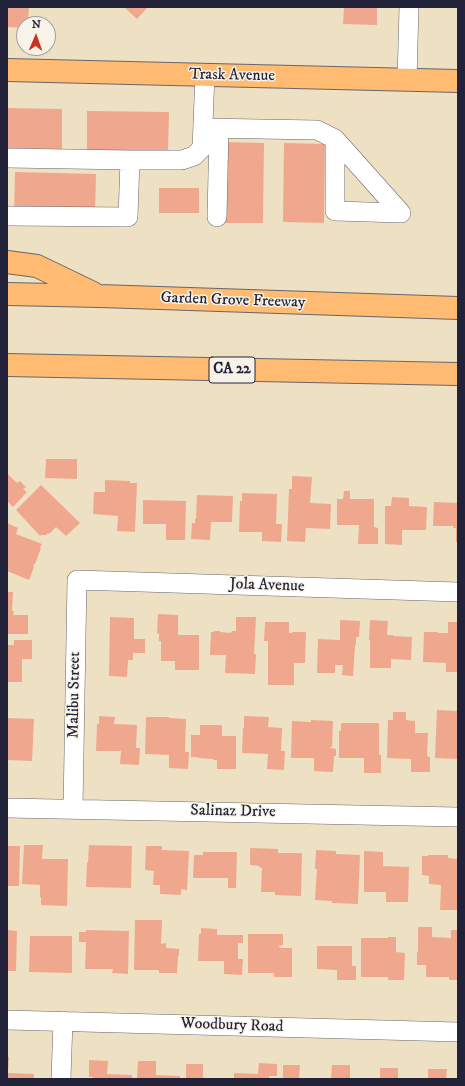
<!DOCTYPE html>
<style>
body{margin:0}
#map{position:relative;width:465px;height:1086px;overflow:hidden;background:#eee1c3;font-family:"IM FELL DW Pica",serif}
canvas{display:block}
.frame{position:absolute;inset:0;border:8px solid #22223b;pointer-events:none}
.north{position:absolute;left:16px;top:16px;width:40px;height:40px;box-sizing:border-box;background:#f7f3e8;border:1px solid #a29fa3;border-radius:50%;rotate:2deg;font-size:11px;font-weight:700;line-height:16px;text-align:center;color:#22223b}
.north::after{content:'';display:block;margin:auto;width:14px;height:18px;background:#c8321e;clip-path:polygon(50% 0,100% 100%,50% 72%,0 100%)}
</style>
<div id="map">
<canvas width="465" height="1086"></canvas>
<div class="frame"></div>
<div class="north">N</div>
</div>
<script>
const context = document.querySelector('canvas').getContext('2d');
context.lineJoin = 'round';
function fill(path, color) { context.fillStyle = color; context.fill(path, 'evenodd'); }
const poly = rows => new Path2D(rows.map(r => 'M' + r).join(''));
function stroke(path, color, width, dash) { context.strokeStyle = color; context.lineWidth = width; context.lineCap = dash ? 'butt' : 'round'; context.setLineDash(dash || []); context.stroke(path); }
function label(font, color, halo, rows, align = 'center') {
  context.font = font + ' "IM FELL DW Pica",serif'; context.lineWidth = 3; context.setLineDash([]); context.textBaseline = 'middle'; context.strokeStyle = halo; context.fillStyle = color; for (const [text, x, y, turn = 0] of rows) {
    context.save(); context.translate(x, y); context.rotate((+turn || 0) * Math.PI / 180); context.textAlign = isNaN(turn) ? turn : align; if (halo) context.strokeText(text, 0, 0); context.fillText(text, 0, 0); context.restore();
  }
}
const building = poly([
 [7,7,29,7,28,24,24,24,24,28,7,27],
 [124,7,148,7,137,19],
 [344,7,377,7,377,25,343,24],
 [7,108,62,109,62,149,7,148],
 [87,111,169,112,168,152,87,151],
 [223,142,264,143,263,223,222,223],
 [284,143,325,144,324,223,283,222],
 [15,172,96,174,95,214,14,213],
 [159,188,199,188,199,213,159,213],
 [46,459,77,459,77,479,45,478],
 [7,473,17,483,20,481,26,487,23,489,27,492,13,507,7,501],
 [292,476,312,477,310,503,331,504,330,529,306,528,305,542,287,541,289,489,292,489],
 [105,480,130,481,130,483,137,483,135,532,117,531,118,516,93,514,94,492,105,492],
 [41,485,80,523,66,536,56,527,49,534,48,533,46,535,41,535,40,536,16,510],
 [344,491,350,491,350,499,374,499,374,527,378,528,378,544,358,544,359,525,337,525,337,499,343,499],
 [242,493,277,494,276,524,282,524,281,542,262,541,262,532,239,532,240,501,242,501],
 [197,495,233,496,232,522,211,522,210,540,191,539,192,523,195,523,195,519,196,519],
 [392,497,409,498,409,506,427,507,426,530,402,530,402,545,385,544,385,506,391,506],
 [143,500,186,501,185,540,166,540,166,524,143,524],
 [434,502,458,503,458,542,456,542,456,528,453,528,453,526,433,526],
 [7,523,18,528,16,534,42,544,40,548,41,548,35,564,34,564,33,567,34,567,29,580,7,571],
 [7,592,13,592,12,611,14,611,13,615,28,615,28,634,7,634],
 [158,614,178,615,178,635,199,635,199,670,175,670,175,661,161,661,161,641,159,641,159,634,157,633],
 [110,617,134,618,134,639,145,639,145,653,133,653,133,660,128,660,127,677,109,676],
 [236,617,256,617,254,654,256,654,255,674,225,673,226,655,210,655,211,632,214,632,214,631,220,631,220,632,231,633,232,631,236,631],
 [340,620,360,621,359,637,356,637,356,645,355,645,353,676,342,675,343,665,335,665,335,673,317,673,318,639,340,640],
 [370,620,388,621,387,635,393,635,393,636,412,637,411,660,391,659,391,668,370,668,370,640,369,640],
 [265,622,289,622,289,633,292,633,292,632,306,632,305,663,294,663,294,685,268,685,268,641,264,641],
 [448,622,458,622,458,672,446,672,446,663,423,662,424,632,438,632,438,633,448,633],
 [14,640,32,640,32,659,22,659,22,682,7,682,7,645,14,645],
 [437,710,458,711,458,759,435,758],
 [393,712,406,712,406,720,415,721,415,733,428,733,427,756,430,757,430,772,411,772,411,759,387,758,388,720,393,720],
 [99,716,115,717,114,724,137,725,136,748,140,748,139,765,120,764,121,751,96,751,97,724,99,724],
 [244,716,269,717,268,727,282,728,281,751,285,751,284,770,267,769,268,754,242,753,243,728,244,728],
 [146,717,169,717,169,718,186,719,185,752,189,752,188,769,169,768,169,755,145,754],
 [7,718,34,719,32,761,7,760],
 [311,720,333,721,332,747,330,747,330,748,336,749,336,756,334,756,333,772,314,771,314,758,291,758,292,721,311,722],
 [341,723,379,723,379,755,381,755,381,773,364,773,364,758,339,758,339,731,341,731],
 [200,725,222,725,222,736,236,736,236,769,217,769,217,760,213,760,213,759,198,758,198,757,191,757,191,735,200,735],
 [24,845,43,845,42,859,68,859,67,906,41,905,41,897,40,897,40,885,22,884],
 [89,845,132,846,131,888,86,887,87,863,88,862],
 [7,846,20,846,19,886,7,886],
 [146,846,162,846,162,850,189,851,187,890,181,889,181,895,160,894,160,885,153,885,154,871,145,870],
 [250,848,278,849,278,853,302,853,301,896,275,895,275,892,261,892,262,868,259,867,259,866,250,865],
 [316,850,336,851,336,854,360,855,358,904,332,903,332,901,315,900,317,869,315,869],
 [364,851,383,852,383,866,409,867,408,902,386,902,386,892,364,892],
 [203,852,237,852,236,888,228,888,228,878,193,878,194,855,203,855],
 [428,855,448,855,448,858,458,859,458,910,440,910,441,885,429,884,429,876,422,875,422,856,428,856],
 [135,920,162,920,161,944,166,943,166,948,179,949,179,956,178,956,177,973,159,973,159,970,134,970],
 [418,927,432,927,432,937,451,938,451,930,458,930,458,980,449,980,449,977,426,977,426,965,417,965,417,952,418,951],
 [201,928,217,929,217,935,243,935,243,943,238,943,238,959,243,959,242,975,224,974,224,961,198,961,199,934,201,934],
 [7,930,17,931,16,971,7,971],
 [86,930,129,931,128,974,112,973,113,969,85,969,86,942,79,942,79,932,86,932],
 [248,934,283,934,283,945,279,946,280,948,292,948,292,977,274,977,274,973,248,973],
 [30,936,72,936,72,973,29,972],
 [388,937,396,937,396,952,405,953,404,980,388,980,388,977,361,977,361,938,388,938],
 [317,946,352,946,352,966,356,966,356,980,337,980,337,970,317,969],
 [7,1057,9,1057,8,1073,34,1074,34,1079,7,1079],
 [89,1060,108,1061,107,1074,132,1075,132,1079,93,1079,93,1077,89,1077],
 [138,1061,156,1061,156,1075,180,1076,180,1079,141,1079,141,1078,137,1078],
 [259,1063,277,1064,277,1076,269,1076,269,1079,234,1079,234,1073,258,1074],
 [186,1064,203,1064,203,1079,186,1079],
 [283,1065,300,1065,299,1079,283,1079],
 [332,1065,350,1065,350,1079,331,1079],
 [380,1068,398,1068,398,1079,380,1079],
 [428,1069,447,1069,446,1079,428,1079]
]);
const minor = poly([
 [407,80,409,7],
 [203,128,317,130,335,139,401,213],
 [335,139,335,211,401,213],
 [7,158,130,160,182,160,194,156,202,148,205,75],
 [7,216,128,217,130,160],
 [217,217,219,129],
 [7,808,458,817],
 [73,809,77,580,458,592],
 [7,1020,458,1032],
 [61,1079,63,1021]
]);
const major = poly([
 [7,70,458,81]
]);
const highway = poly([
 [7,262,37,266,93,293],
 [7,294,100,296,458,308],
 [7,365,458,374]
]);
const shields = [
 [232,370,46]
];
const shieldNames = [
 ["CA 22",232,370]
];
const streetNames = [
 ["Trask Avenue",232,76,1],
 ["Garden Grove Freeway",233,301,2],
 ["Jola Avenue",267,586,2],
 ["Malibu Street",75,695,-89],
 ["Salinaz Drive",233,812,1],
 ["Woodbury Road",232,1026,2]
];
fill(building, '#efa88d');
stroke(minor, '#69656b', 20);
stroke(major, '#69656b', 24);
stroke(highway, '#69656b', 24);
stroke(minor, '#fff', 19);
stroke(major, '#febb71', 22);
stroke(highway, '#febb71', 22);
for (const [x, y, w] of shields) { const box = new Path2D(); box.roundRect(x - w / 2, y - 13, w, 26, 3); context.fillStyle = '#f7f3e8'; context.fill(box); stroke(box, '#22223b', 1); }
label('bold 15px', '#22223b', null, shieldNames);
label('16px', '#22223b', '#f7f3e8', streetNames);
</script>
